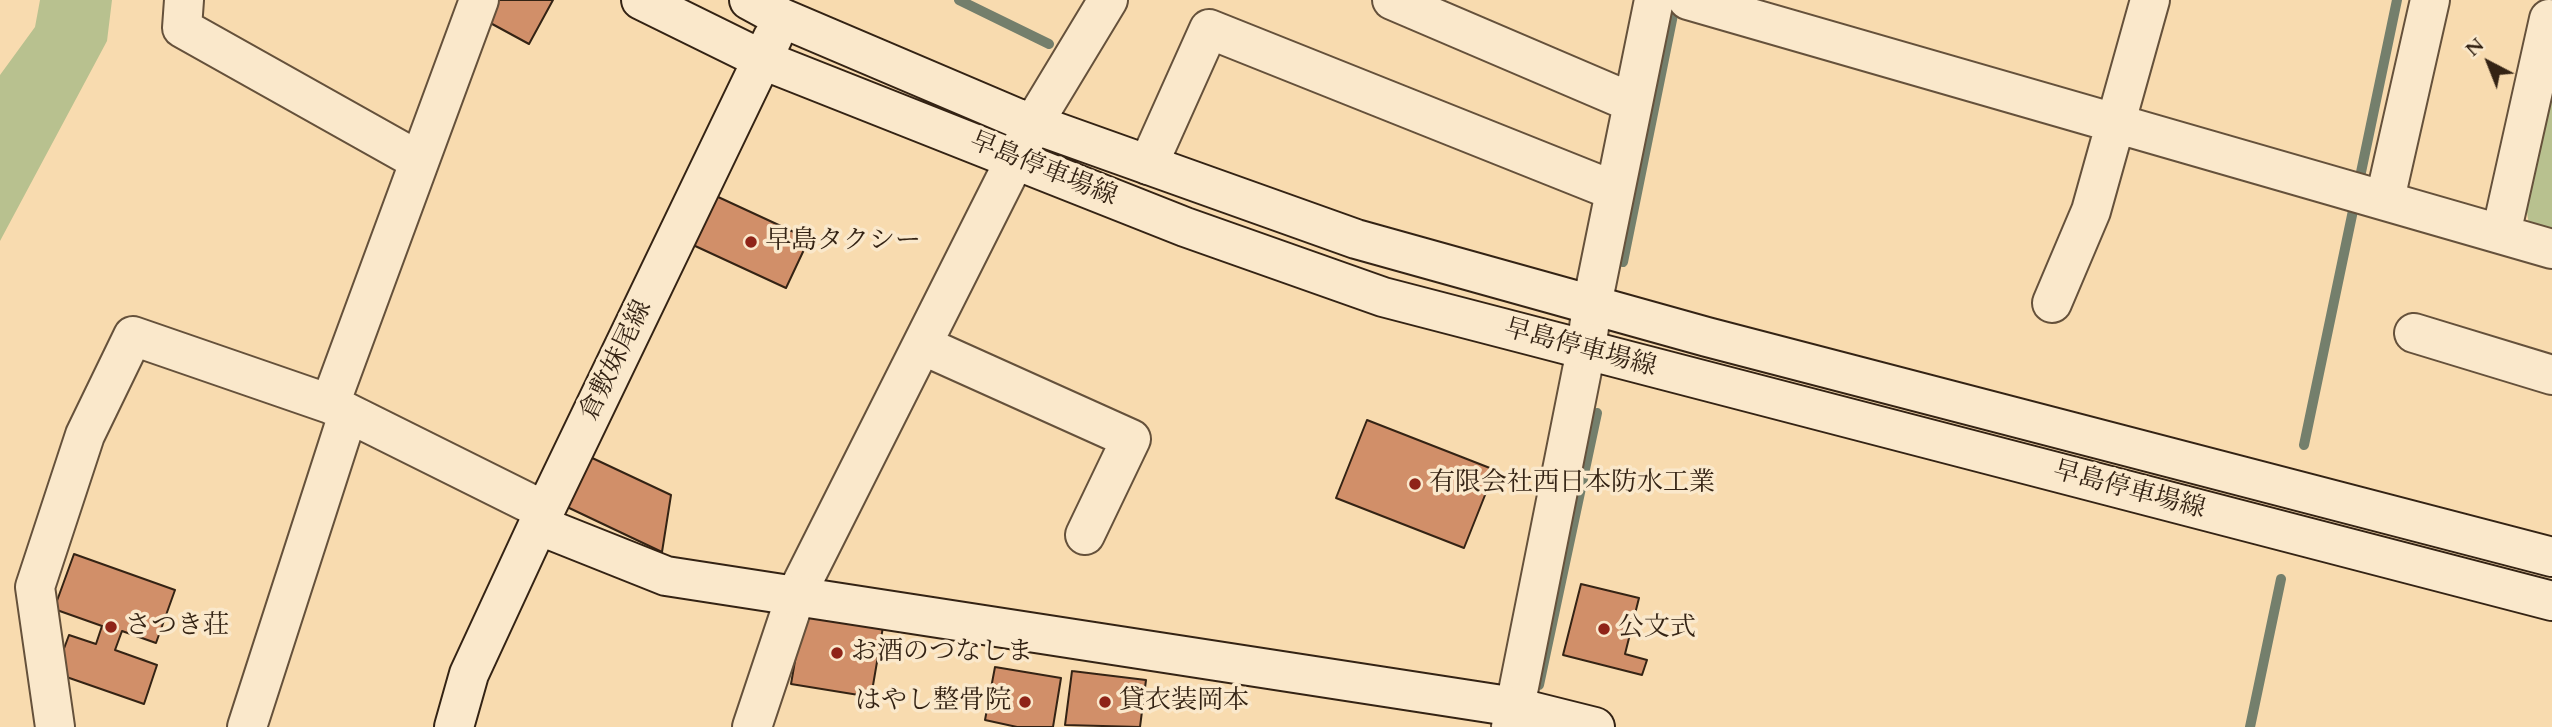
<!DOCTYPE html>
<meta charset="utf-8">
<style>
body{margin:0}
#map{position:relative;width:2552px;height:727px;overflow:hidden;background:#f8dbaf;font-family:Cardo,serif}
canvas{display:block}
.north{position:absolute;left:2454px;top:28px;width:70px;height:70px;-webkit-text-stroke:5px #fae8cb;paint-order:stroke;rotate:318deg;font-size:19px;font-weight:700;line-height:28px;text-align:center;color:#342314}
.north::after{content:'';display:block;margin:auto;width:24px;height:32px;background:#342314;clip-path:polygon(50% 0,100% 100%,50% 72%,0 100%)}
</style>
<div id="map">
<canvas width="2552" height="727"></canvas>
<div class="north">N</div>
</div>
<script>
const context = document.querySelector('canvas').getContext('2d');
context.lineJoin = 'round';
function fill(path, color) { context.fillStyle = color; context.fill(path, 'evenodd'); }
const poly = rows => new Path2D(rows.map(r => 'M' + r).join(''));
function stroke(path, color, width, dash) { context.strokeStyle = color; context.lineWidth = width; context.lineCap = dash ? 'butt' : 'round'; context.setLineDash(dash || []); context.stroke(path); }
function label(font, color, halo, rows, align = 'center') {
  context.font = font + ' Cardo,"Noto Serif JP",serif'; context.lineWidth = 7; context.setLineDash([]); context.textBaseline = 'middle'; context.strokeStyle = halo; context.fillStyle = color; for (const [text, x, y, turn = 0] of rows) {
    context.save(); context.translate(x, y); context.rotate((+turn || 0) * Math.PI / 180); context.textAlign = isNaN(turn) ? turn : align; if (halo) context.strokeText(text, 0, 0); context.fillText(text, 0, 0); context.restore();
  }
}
const green = poly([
 [40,0,112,0,107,41,0,241,0,75,35,27],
 [2552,89,2552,236,2530,231,2526,206]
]);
const stream = poly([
 [959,0,1049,44],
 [1623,262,1676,0],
 [2304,445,2397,0],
 [1539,685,1597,413],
 [2250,727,2281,579]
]);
const building = poly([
 [493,0,553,0,529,44,483,19,493,0],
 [716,196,809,239,786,288,693,245,716,196],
 [1367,420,1495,470,1464,548,1336,498,1367,420],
 [588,456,671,495,662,552,565,506,588,456],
 [74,554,175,590,156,643,122,631,115,650,157,665,144,704,55,673,69,635,96,644,102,626,54,609,74,554],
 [1581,584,1639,598,1625,654,1647,660,1642,675,1563,655,1581,584],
 [804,609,884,621,871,697,791,684,804,609],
 [995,667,1061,678,1053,727,1017,727,985,720,995,667],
 [1072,671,1146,680,1140,727,1065,725,1072,671]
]);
const street = poly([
 [184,0,182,28,419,161],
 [479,0,330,404,545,511],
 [1392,0,1633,103],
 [1688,0,2552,249],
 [1148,165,1209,29,1615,191],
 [2385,199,2430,0],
 [2501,234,2549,19],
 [2052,303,2091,211,2150,0],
 [2414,333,2552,375],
 [922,345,1131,439,1085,535],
 [55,727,35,587,85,435,133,336,330,404],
 [247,727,348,414],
 [752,727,796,595,1033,124,1108,0],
 [1511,727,1586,350,1592,305,1654,0]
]);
const secondary = poly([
 [641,0,763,60,1185,227,1383,297,2552,601],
 [749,0,782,18,1017,118,1356,239,1707,337,2552,557],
 [538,525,666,576,1515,707,1595,727],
 [454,727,469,674,538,525,773,37]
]);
const markers = [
 [751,242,7,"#8f2418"],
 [1415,484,7,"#8f2418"],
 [111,627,7,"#8f2418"],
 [1604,629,7,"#8f2418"],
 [837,653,7,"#8f2418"],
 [1025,702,7,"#8f2418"],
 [1105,702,7,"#8f2418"]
];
const streetNames = [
 ["早島停車場線",1043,170,22],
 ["早島停車場線",1580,349,15],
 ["倉敷妹尾線",617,361,-64],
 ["早島停車場線",2129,491,15]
];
const poiNames = [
 ["早島タクシー",765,242],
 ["有限会社西日本防水工業",1429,484],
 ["さつき荘",125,627],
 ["公文式",1618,629],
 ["お酒のつなしま",851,653],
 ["はやし整骨院",1011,702,"right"],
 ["貸衣装岡本",1119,702]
];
fill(green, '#b8c18f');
stroke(stream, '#747f6c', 10);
fill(building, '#d18f69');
stroke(building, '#342314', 2);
stroke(street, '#65513b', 42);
stroke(secondary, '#342314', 42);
stroke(street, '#fae8cb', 38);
stroke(secondary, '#fae8cb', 38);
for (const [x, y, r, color] of markers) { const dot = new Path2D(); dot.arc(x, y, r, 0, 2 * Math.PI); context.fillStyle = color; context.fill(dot); stroke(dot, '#fae8cb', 2.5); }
label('26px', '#342314', '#fae8cb', streetNames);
label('26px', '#342314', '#fae8cb', poiNames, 'left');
</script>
